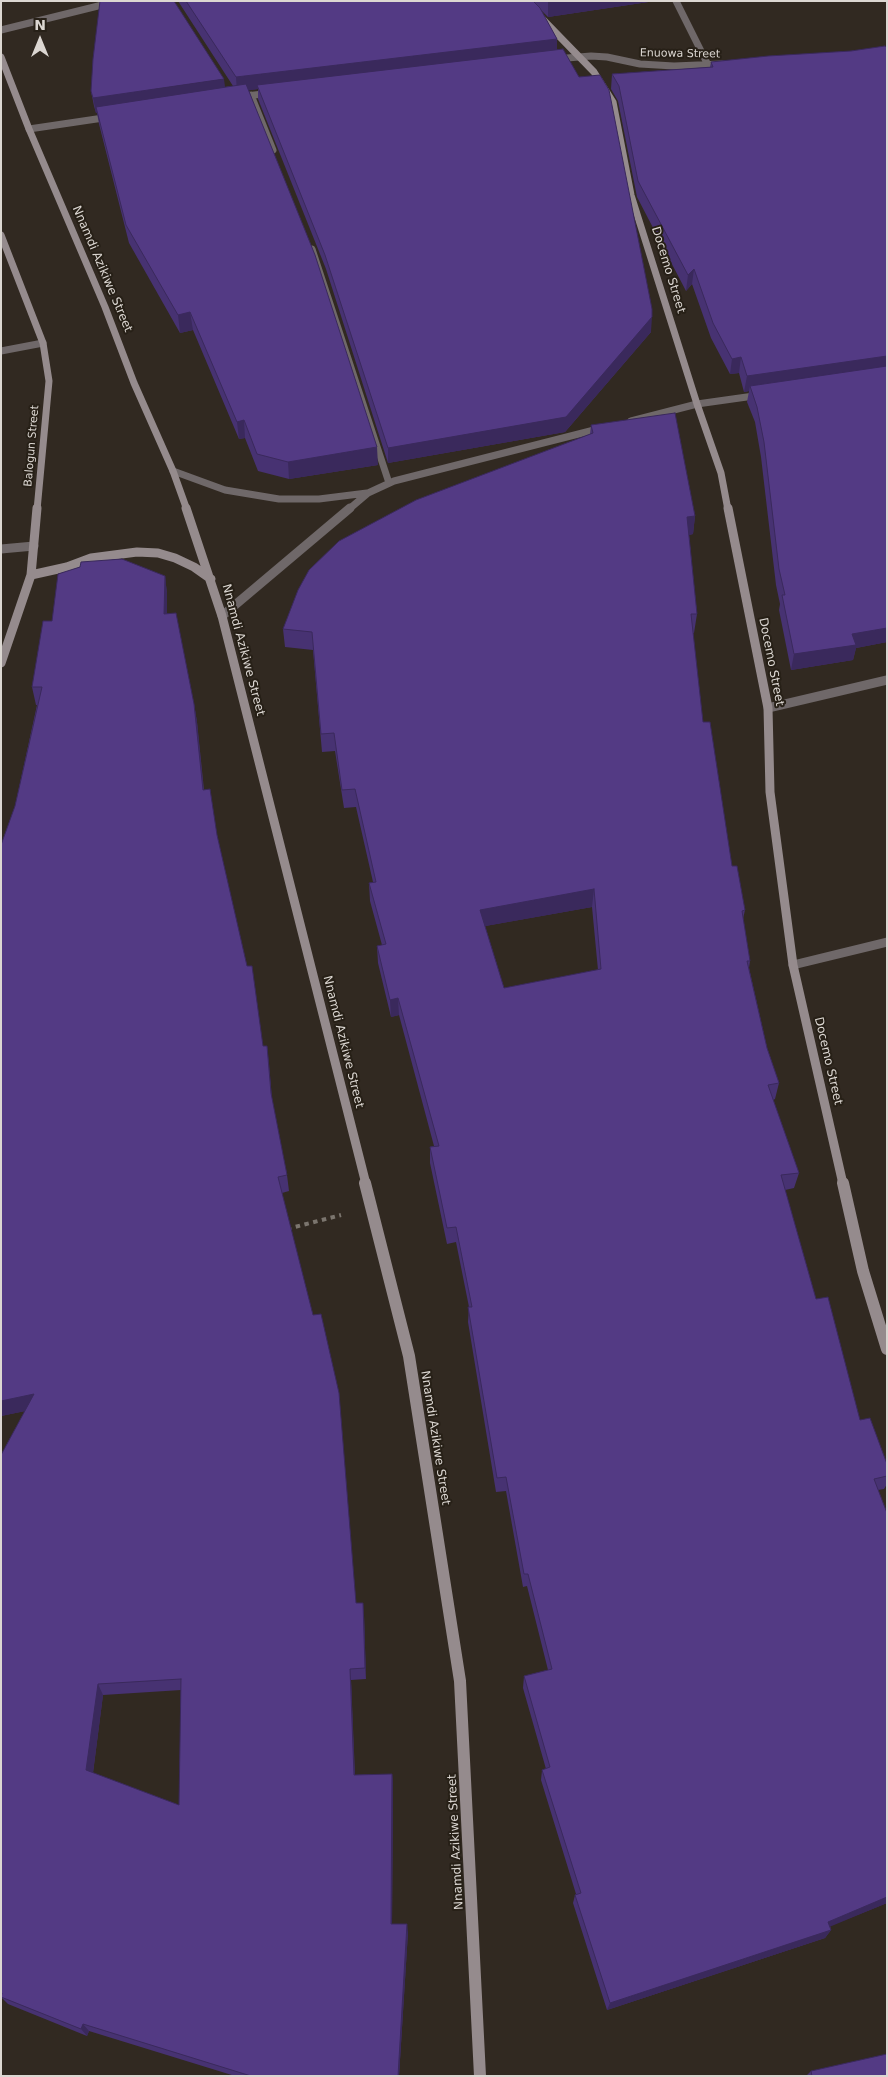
<!DOCTYPE html>
<style>
body{margin:0}
#map{position:relative;width:888px;height:2077px;overflow:hidden;background:#312921;font-family:"DejaVu Sans",sans-serif}
canvas{display:block}
.frame{position:absolute;inset:0;border:2px solid #dcd7d2;pointer-events:none}
.north{position:absolute;left:15px;top:15px;width:50px;height:50px;-webkit-text-stroke:4px #272017;paint-order:stroke;rotate:0deg;font-size:14px;font-weight:700;line-height:20px;text-align:center;color:#dcd7d2}
.north::after{content:'';display:block;margin:auto;width:18px;height:22px;background:#dcd7d2;clip-path:polygon(50% 0,100% 100%,50% 72%,0 100%)}
</style>
<div id="map">
<canvas width="888" height="2077"></canvas>
<div class="frame"></div>
<div class="north">N</div>
</div>
<script>
const context = document.querySelector('canvas').getContext('2d');
context.lineJoin = 'round';
const poly = rows => new Path2D(rows.map(r => 'M' + r).join(''));
function stroke(path, color, width, dash) { context.strokeStyle = color; context.lineWidth = width; context.lineCap = dash ? 'butt' : 'round'; context.setLineDash(dash || []); context.stroke(path); }
function fill(path, color) { context.fillStyle = color; context.fill(path, 'evenodd'); }
function label(font, color, halo, rows, align = 'center') {
  context.font = font + ' "DejaVu Sans",sans-serif'; context.lineWidth = 4; context.setLineDash([]); context.textBaseline = 'middle'; context.strokeStyle = halo; context.fillStyle = color; for (const [text, x, y, turn = 0] of rows) {
    context.save(); context.translate(x, y); context.rotate((+turn || 0) * Math.PI / 180); context.textAlign = isNaN(turn) ? turn : align; if (halo) context.strokeText(text, 0, 0); context.fillText(text, 0, 0); context.restore();
  }
}
const path = poly([
 [287,1229,341,1215]
]);
const streetFar1 = poly([
 [676,1,708,65],
 [1,30,118,1],
 [555,59,591,56,607,57,640,64,674,66,722,64],
 [251,95,273,150],
 [238,97,271,93],
 [29,129,110,117],
 [312,249,389,483],
 [1,351,43,343],
 [631,421,697,404,761,395],
 [173,471,225,490,279,499,319,499,367,493],
 [348,510,368,493,394,481,602,428]
]);
const street = poly([
 [1,549,34,546],
 [222,616,350,508],
 [768,708,887,680],
 [793,965,887,942]
]);
const secondaryFar2 = poly([
 [525,1,594,72,613,102,631,195,697,404,721,473,728,510],
 [1,57,29,129,105,307,134,383,173,471,187,510],
 [1,235,43,343,49,381,37,510]
]);
const secondaryFar1 = poly([
 [186,508,222,616,366,1184],
 [728,508,768,708,770,792,793,965,843,1184],
 [31,575,67,567,91,558,137,552,158,553,175,558,194,567,211,579],
 [1,663,31,575,37,508]
]);
const secondary = poly([
 [365,1183,409,1356,460,1681,480,2076],
 [843,1183,863,1271,887,1349]
]);
const wall = poly([
 [178,1,655,1,548,17,540,9,557,39,557,50,651,332,565,432,388,463,326,269,258,99,258,89,249,90,378,465,289,479,258,471,245,438,239,439,193,330,180,333,129,243,99,124,97,113,96,113,94,106,91,91,225,87,233,86],
 [887,48,887,642,856,648,853,660,791,670,779,610,780,604,776,585,761,457,755,422,747,402,749,391,744,392,739,373,730,374,711,338,692,284,686,291,637,197,618,101,611,89,612,74,710,67,711,62],
 [591,425,695,516,693,534,689,535,697,614,694,633,693,633,703,722,732,866,745,910,743,919,750,961,749,968,767,1048,779,1083,775,1099,773,1100,799,1173,794,1188,785,1190,816,1299,860,1420,887,1464,887,1484,884,1489,878,1490,887,1903,830,1926,831,1930,825,1938,607,2010,573,1903,575,1895,576,1894,541,1780,542,1770,546,1769,523,1688,524,1676,548,1670,527,1586,523,1587,506,1491,496,1492,468,1322,469,1307,456,1242,447,1244,430,1163,430,1147,434,1146,399,1015,391,1017,378,963,377,946,382,945,370,901,369,883,373,882,356,807,344,808,335,751,322,752,313,650,285,647,283,629,590,434],
 [592,907,598,970,504,988,485,926],
 [165,576,167,594,167,613,194,704,197,722,204,790,217,835,263,1046,267,1046,272,1100,287,1175,289,1191,282,1193,356,1603,364,1615,366,1679,351,1680,355,1775,392,1774,393,1784,392,1924,408,1932,399,2076,235,2076,89,2031,87,2036,8,2004,1,1997,1,1455,25,1411,1,1416,1,845,15,806,37,705,36,705,32,687,52,621],
 [181,1690,179,1805,93,1773,103,1695],
 [811,2071,887,2076,806,2076]
]);
const shadedWall = poly([
 [555,1,655,1,548,17,548,2],
 [557,39,557,53,257,85,258,89,237,92,236,77],
 [224,79,226,94,96,107,97,113,96,113,93,98],
 [694,269,692,284,686,291,688,275],
 [190,312,193,330,180,333,178,315],
 [652,317,651,332,565,432,388,463,388,448],
 [887,356,887,368,750,386,749,391,744,392,747,376],
 [741,357,739,373,730,374,732,359],
 [244,420,245,438,239,439,237,422],
 [377,447,378,465,289,479,288,462],
 [695,516,693,534,685,536,687,517],
 [165,576,167,594,167,632,164,614],
 [887,628,887,642,856,648,853,660,791,670,794,654,852,634],
 [194,704,197,722,205,808,203,790],
 [594,889,592,907,480,927,480,910],
 [398,998,399,1015,391,1017,390,1000],
 [267,1046,269,1063,273,1110,271,1093],
 [34,1394,40,1408,1,1416,1,1401],
 [363,1603,364,1615,366,1679,365,1668],
 [350,1669,351,1680,355,1785,354,1775],
 [98,1684,103,1695,92,1780,86,1770],
 [392,1774,393,1784,392,1932,391,1924],
 [887,1897,887,1903,822,1930,828,1922],
 [407,1924,408,1932,399,2076,398,2076],
 [831,1930,825,1938,607,2010,610,2003],
 [83,2024,89,2031,87,2036,81,2029]
]);
const building = poly([
 [100,1,174,1,224,79,93,98,91,91,93,59,100,1],
 [186,1,533,1,540,8,557,39,236,77,186,1],
 [885,46,887,48,887,356,747,376,741,357,732,359,713,323,694,269,688,275,638,181,619,86,612,74,713,67,711,62,768,56,851,51,885,46],
 [563,49,579,77,600,75,609,90,652,309,652,317,566,417,388,448,325,255,257,85,563,49],
 [246,84,315,255,377,447,288,462,257,454,244,420,237,422,190,312,178,315,126,225,96,107,246,84],
 [887,366,887,628,852,634,856,645,794,654,782,595,785,595,779,569,764,442,757,407,750,386,887,366],
 [675,413,695,516,687,517,697,614,691,614,703,722,710,722,732,866,737,866,745,910,742,911,750,961,747,961,767,1048,779,1083,768,1085,799,1173,781,1175,816,1299,828,1297,860,1420,870,1418,887,1464,887,1476,874,1479,887,1513,887,1897,828,1922,831,1930,610,2003,575,1895,581,1893,542,1770,550,1767,524,1676,552,1669,528,1574,524,1574,506,1477,497,1478,468,1307,472,1307,456,1227,447,1228,430,1147,439,1146,398,998,390,1000,377,946,386,944,369,883,376,882,355,789,342,790,334,733,321,734,312,632,283,629,298,590,309,570,339,541,416,500,593,433,591,425,675,413],
 [594,889,601,969,504,988,480,910,594,889],
 [122,559,165,576,164,614,176,613,194,704,203,790,210,789,217,835,247,966,252,966,263,1046,267,1046,271,1093,287,1175,278,1177,313,1315,321,1314,339,1393,356,1603,363,1603,365,1668,350,1669,354,1775,392,1774,391,1924,407,1924,398,2076,251,2076,83,2024,81,2029,1,1997,2,1993,1,1993,1,1455,34,1394,1,1401,1,845,15,806,42,687,32,687,43,621,52,621,58,574,80,567,81,562,122,559],
 [181,1679,179,1805,86,1770,98,1684,181,1679],
 [887,2054,887,2076,812,2076,811,2071,887,2054]
]);
const farStreetnames = [
 ["Enuowa Street",680,54,1],
 ["Balogun Street",32,446,-85]
];
const streetNames = [
 ["Nnamdi Azikiwe Street",102,269,67],
 ["Docemo Street",668,270,73],
 ["Nnamdi Azikiwe Street",243,650,75],
 ["Docemo Street",771,662,79],
 ["Nnamdi Azikiwe Street",343,1042,76],
 ["Docemo Street",828,1061,77],
 ["Nnamdi Azikiwe Street",435,1438,81],
 ["Nnamdi Azikiwe Street",456,1842,-93]
];
stroke(path, '#7b756e', 4, [4.5, 4.5]);
stroke(streetFar1, '#6f6869', 7);
stroke(street, '#6f6869', 9);
stroke(secondaryFar2, '#958b8d', 7);
stroke(secondaryFar1, '#958b8d', 9);
stroke(secondary, '#958b8d', 12);
fill(wall, '#473272');
fill(shadedWall, '#3a295c');
fill(building, '#533a84');
stroke(building, '#3a295c', 1);
label('11px', '#dcd7d2', '#272017', farStreetnames);
label('12px', '#dcd7d2', '#272017', streetNames);
</script>
